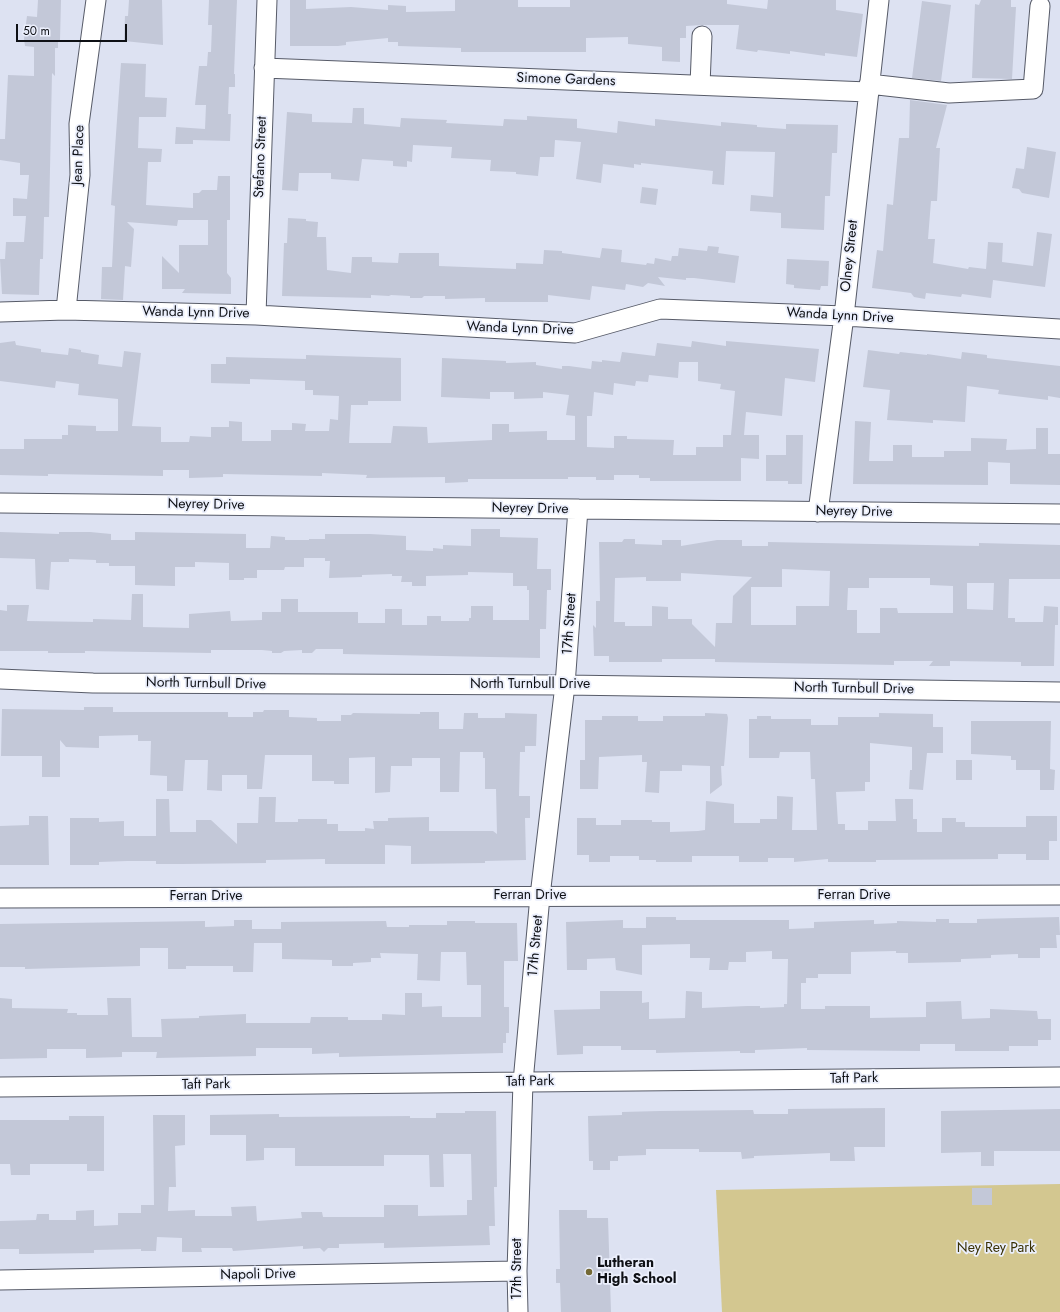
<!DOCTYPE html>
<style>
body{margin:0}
#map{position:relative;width:1060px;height:1312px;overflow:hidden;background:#dde2f2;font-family:Jost,sans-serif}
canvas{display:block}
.scale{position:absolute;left:16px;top:24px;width:111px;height:18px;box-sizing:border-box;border:2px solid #0e1015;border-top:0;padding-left:5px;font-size:12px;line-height:14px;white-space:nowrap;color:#0e1015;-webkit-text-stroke:3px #ebeffc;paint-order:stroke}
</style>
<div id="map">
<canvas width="1060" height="1312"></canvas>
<div class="scale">50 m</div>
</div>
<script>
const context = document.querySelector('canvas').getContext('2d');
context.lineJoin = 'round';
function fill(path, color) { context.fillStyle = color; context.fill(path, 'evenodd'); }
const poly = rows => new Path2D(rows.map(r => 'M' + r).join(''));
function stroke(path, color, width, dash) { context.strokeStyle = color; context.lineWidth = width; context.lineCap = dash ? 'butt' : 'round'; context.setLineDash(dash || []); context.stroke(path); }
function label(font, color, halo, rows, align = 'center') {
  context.font = font + ' Jost,sans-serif'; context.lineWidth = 3.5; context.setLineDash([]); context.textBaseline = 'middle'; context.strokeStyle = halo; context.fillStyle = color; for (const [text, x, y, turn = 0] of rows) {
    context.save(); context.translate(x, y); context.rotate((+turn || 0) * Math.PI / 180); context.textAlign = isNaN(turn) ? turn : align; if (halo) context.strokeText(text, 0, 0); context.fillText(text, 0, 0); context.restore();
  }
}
const green = poly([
 [1060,1184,1060,1312,722,1312,716,1190]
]);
const building = poly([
 [38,0,61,0,60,40,58,40,58,48,55,48,55,76,52,73,49,217,44,217,43,259,40,259,39,295,2,294,0,259,5,259,6,242,24,242,26,216,13,216,13,198,27,199,29,175,20,175,20,163,0,160,0,139,5,139,8,75,34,76,34,47,25,46,24,39,27,16,37,17],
 [129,0,162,0,163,45,124,41,125,16,128,16],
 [209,0,237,0,234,74,235,74,235,87,229,87,228,114,231,114,230,141,193,140,193,144,175,144,176,127,205,129,206,105,195,105,199,66,207,66,208,52,211,52,212,25,208,25],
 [290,0,306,0,306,9,351,7,388,10,388,5,406,6,406,12,455,11,455,0,518,0,518,7,570,7,570,0,727,0,727,4,767,9,768,0,836,0,836,10,863,14,857,57,825,53,825,56,790,51,790,54,758,50,757,52,736,49,739,25,702,25,686,26,686,38,680,38,680,62,662,61,662,47,628,44,628,37,586,38,586,52,461,52,461,48,398,46,398,42,388,42,388,38,346,42,346,45,338,46,290,46],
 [981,0,1011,0,1011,7,1016,7,1012,79,972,78,975,4,979,5],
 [922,1,951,5,941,81,912,78],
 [121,63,146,64,145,97,167,98,166,117,139,117,138,148,162,149,161,162,148,162,146,205,193,208,193,193,199,193,202,190,217,190,218,176,230,176,230,220,227,220,227,273,231,278,231,294,182,293,185,289,162,289,162,256,179,273,179,245,208,245,208,220,178,220,177,226,127,222,134,229,131,267,125,266,123,300,101,299,102,267,112,267,115,206,111,205],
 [910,100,947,105,936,148,940,148,937,201,931,201,928,239,935,239,933,263,968,269,969,267,986,269,988,242,1003,243,1002,262,1033,266,1037,232,1052,234,1045,287,993,280,991,298,962,294,961,297,926,293,925,299,914,297,911,293,872,288,877,250,883,251,887,204,893,205,899,138,909,138],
 [353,108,364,108,364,124,400,127,401,118,447,120,446,123,503,126,504,119,527,120,527,116,577,119,577,128,617,133,618,121,655,126,655,119,721,126,721,122,757,125,757,127,786,129,786,124,838,125,837,153,832,153,830,196,825,196,824,230,781,228,781,213,750,211,751,195,773,197,775,152,726,151,724,185,712,184,713,171,641,163,641,165,634,164,634,168,603,164,601,183,576,179,581,142,555,140,554,157,540,157,538,176,516,174,516,172,490,171,491,160,451,158,452,147,413,145,412,162,407,161,407,167,393,166,393,161,362,159,359,181,331,179,331,173,299,173,298,191,282,190,287,112,312,114,312,122,352,123],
 [1027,147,1056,152,1049,198,1022,193,1019,189,1012,188,1016,168,1024,169],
 [642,187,658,189,656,205,640,203],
 [288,218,306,219,306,221,318,222,317,237,326,237,327,270,351,273,352,257,372,257,372,262,398,263,399,253,439,253,439,266,516,269,516,263,543,264,544,250,562,251,562,253,600,258,602,248,622,250,621,262,646,265,647,263,654,264,655,258,671,261,672,256,678,256,679,248,707,251,708,246,719,247,718,253,739,256,735,283,694,278,686,278,686,280,658,277,665,286,648,283,643,287,626,284,625,290,592,286,590,300,548,295,548,302,485,302,485,298,445,299,445,296,424,296,422,298,410,298,410,296,391,295,389,296,371,295,371,298,282,296,284,243,287,243],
 [787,259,829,261,828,286,821,286,820,290,794,288,794,285,786,284],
 [15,341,16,345,41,349,41,352,68,355,69,348,81,350,81,352,99,355,98,364,122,367,124,351,141,353,132,426,161,427,161,442,189,442,190,436,211,437,211,427,229,427,229,421,242,422,242,441,271,441,271,430,292,430,292,423,306,424,305,431,329,431,330,419,338,420,339,396,313,395,313,390,305,390,305,381,250,379,250,384,211,383,211,364,226,364,226,357,306,359,306,355,401,358,401,401,368,401,368,405,351,405,349,443,391,443,393,426,427,427,428,443,492,440,492,424,509,424,509,432,547,431,547,440,575,440,575,416,566,415,569,395,543,392,543,398,514,399,514,392,490,392,490,399,441,397,442,358,506,361,506,363,536,362,536,365,562,369,562,366,569,366,591,369,592,361,602,362,602,360,620,362,622,352,655,356,657,343,691,347,692,341,726,346,726,341,819,349,815,382,785,378,782,416,746,412,744,435,759,435,759,459,741,458,741,481,650,481,650,478,639,478,639,475,614,475,614,480,596,480,596,477,568,477,568,479,468,479,468,482,445,483,445,477,366,478,367,475,322,473,322,476,223,474,223,477,189,478,189,470,163,470,163,476,48,474,48,476,0,475,0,449,24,449,24,439,62,439,62,435,68,435,68,425,96,426,96,431,118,431,118,399,78,395,79,384,56,381,55,388,0,381,0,343],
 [679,362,698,362,698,381,721,384,720,389,735,391,731,435,723,435,723,447,696,447,696,455,673,455,674,440,627,439,627,436,614,436,614,448,587,447,587,416,592,416,594,392,613,395,614,383,635,386,636,381,648,382,649,375,678,378],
 [868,350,899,354,900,352,927,355,927,354,961,359,962,352,987,355,987,358,1060,366,1060,398,1048,396,1048,400,998,394,999,390,967,386,965,422,933,420,933,423,887,420,890,390,863,387],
 [855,421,871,422,869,461,893,461,893,445,912,445,912,457,944,457,944,451,971,451,971,438,1007,439,1006,450,1036,449,1036,428,1048,428,1048,454,1060,454,1060,485,1010,484,1010,463,988,462,988,485,853,484],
 [786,435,803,435,802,484,788,484,788,481,766,481,766,455,786,455],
 [471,529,500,529,500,537,538,538,537,569,551,569,551,590,547,590,546,629,540,629,540,658,343,654,343,649,316,649,312,653,302,653,302,650,284,651,281,653,272,653,272,651,262,650,211,650,211,653,85,651,85,653,48,653,48,651,0,651,0,610,7,611,7,605,29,605,27,621,93,622,93,619,131,620,132,594,143,594,143,627,189,628,189,614,230,611,231,621,262,620,262,612,281,612,281,599,298,599,298,612,358,612,358,623,385,623,385,609,402,609,402,625,427,625,427,616,441,616,441,621,469,621,469,618,471,618,471,606,493,606,493,620,529,620,529,590,527,590,527,586,513,586,513,573,468,572,468,575,426,576,426,586,412,586,412,582,401,582,402,576,392,576,392,574,362,575,362,577,329,578,330,561,325,561,325,558,304,558,304,567,285,567,284,570,257,570,257,578,244,578,244,580,229,580,229,563,195,562,195,567,175,567,175,586,135,585,135,566,109,566,109,563,96,563,96,560,69,559,69,562,51,562,49,590,36,589,35,559,0,558,0,532,59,534,59,532,90,532,111,534,111,540,135,540,135,532,246,534,246,548,270,548,271,536,285,537,285,540,309,540,309,539,325,539,325,534,370,534,406,536,406,550,433,551,433,548,443,549,443,545,471,546],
 [624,539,635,539,635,544,662,545,662,540,681,540,681,546,717,540,742,540,742,546,768,546,768,542,979,546,979,543,1060,545,1060,579,1009,579,1008,618,1015,618,1015,622,1043,622,1044,606,1058,607,1058,625,1055,625,1054,666,1021,666,1021,662,950,661,950,666,929,666,933,661,894,661,894,665,715,662,715,659,662,659,662,662,609,662,609,656,594,656,593,625,596,628,596,601,600,601,599,542,622,542],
 [782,569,830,571,829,606,796,606,796,625,751,625,751,587,782,587],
 [681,573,752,577,733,596,732,623,716,623,715,647,692,624,692,619,668,619,668,607,652,606,652,626,625,626,625,622,614,622,615,578,646,577,646,581,681,581],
 [869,578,930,578,930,585,953,586,953,613,898,613,897,608,880,608,880,633,857,633,857,610,847,610,848,588,869,588],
 [967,583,994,583,993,610,967,609],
 [84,707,113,707,113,712,228,712,228,717,253,717,253,712,263,712,264,710,289,710,289,717,317,718,317,721,341,721,341,715,351,715,353,713,420,714,420,712,439,712,439,729,463,729,464,713,478,713,478,718,505,718,505,713,537,714,536,746,525,746,525,752,520,752,519,796,530,796,530,818,525,818,526,860,485,861,485,863,411,864,411,846,385,845,385,864,325,864,325,859,266,860,266,863,182,864,156,864,156,861,127,861,99,862,99,865,70,865,70,818,99,818,99,822,124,821,124,836,156,836,156,799,169,799,170,832,196,832,196,820,211,820,237,844,237,823,258,823,259,797,276,797,275,822,298,822,298,819,327,819,327,824,338,824,338,831,365,831,365,828,374,829,373,821,388,821,388,818,429,817,429,831,493,831,497,834,496,789,485,789,485,758,483,758,483,752,460,752,459,792,440,792,440,758,412,758,412,766,391,766,390,792,375,793,375,757,349,758,349,784,334,784,334,781,312,781,312,755,265,755,262,789,247,789,247,775,222,775,222,791,207,790,208,760,185,760,183,791,167,791,167,776,150,775,151,741,138,741,138,735,99,736,99,748,66,747,60,740,60,777,42,777,42,756,1,756,2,709,84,710],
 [705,713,727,714,728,718,724,766,721,766,722,785,710,794,710,766,682,765,682,771,660,771,659,793,645,792,647,762,642,762,642,755,599,757,598,789,580,789,580,760,585,760,585,720,602,720,602,716,638,716,638,721,663,721,663,716,705,716],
 [879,713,933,714,933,727,943,727,943,753,927,753,923,790,909,789,910,770,912,770,912,747,870,743,870,782,865,782,865,791,836,792,838,824,845,824,845,830,868,830,868,821,896,821,895,799,913,799,913,819,917,819,917,832,942,832,942,818,956,818,956,822,965,822,965,827,1026,827,1026,816,1057,816,1057,841,1049,841,1049,860,1026,860,1026,854,998,854,998,859,876,860,876,862,828,862,828,859,794,862,794,858,768,858,768,862,739,862,739,856,692,856,692,862,656,862,656,860,639,860,639,856,610,856,610,862,589,862,589,855,577,855,577,818,596,818,596,825,621,825,621,820,652,820,652,822,670,822,670,832,698,831,705,830,706,801,734,804,734,823,760,823,760,819,777,819,777,796,793,797,792,830,817,830,815,779,811,779,810,752,780,752,779,758,749,758,749,719,757,719,757,716,771,716,771,719,811,719,811,725,838,725,838,717,879,717],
 [971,721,1051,721,1050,769,1055,770,1054,790,1040,790,1040,770,1016,770,1016,760,1011,760,1011,756,971,754],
 [956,760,972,760,972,780,956,780],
 [29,816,48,816,49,865,0,865,0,826,29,825],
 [646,917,676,917,676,920,789,920,789,929,814,928,814,922,874,920,874,924,897,923,897,921,936,922,936,919,949,919,949,923,977,923,977,919,1059,917,1060,935,1056,935,1057,948,1040,948,1040,958,1018,958,1018,954,991,955,991,958,961,959,961,962,908,963,908,953,896,953,896,951,851,952,851,974,818,974,818,978,806,978,806,983,801,983,801,1009,825,1009,825,1006,870,1006,870,1018,926,1017,926,1002,961,1001,962,1019,990,1018,990,1009,1037,1011,1038,1019,1051,1019,1051,1040,1038,1040,1038,1046,1009,1046,1009,1051,955,1051,955,1044,920,1044,920,1051,807,1050,807,1048,755,1050,755,1053,740,1053,740,1051,656,1053,656,1050,621,1050,621,1046,583,1046,583,1054,557,1055,554,1010,600,1009,600,991,642,991,642,1003,649,1002,649,1019,685,1018,686,991,702,992,702,1008,747,1006,760,1006,760,1008,784,1007,784,1004,787,1004,788,959,772,959,772,951,746,952,746,962,729,962,728,970,709,970,710,958,690,958,690,944,642,945,642,975,616,970,615,958,587,959,587,970,567,970,566,922,623,920,623,928,646,928],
 [234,920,252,920,252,929,281,929,281,922,386,921,387,927,409,927,409,925,447,925,447,921,475,921,475,923,517,923,518,961,504,961,504,1007,509,1007,509,1033,506,1033,506,1043,503,1043,503,1053,339,1057,339,1053,312,1054,312,1048,256,1048,256,1056,156,1058,157,1052,122,1052,122,1057,86,1058,86,1049,47,1049,47,1058,0,1059,0,998,12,999,12,1008,68,1009,67,1013,77,1013,77,1015,108,1015,107,998,131,998,132,1037,162,1037,161,1019,199,1018,199,1016,246,1014,246,1023,310,1023,311,1017,348,1017,348,1020,382,1020,382,1014,405,1015,405,993,422,993,422,1007,442,1006,442,1017,481,1017,481,985,467,985,466,952,441,952,440,981,417,980,418,954,380,953,381,958,371,958,371,962,353,963,353,966,332,966,332,960,282,959,282,943,254,943,253,972,233,972,233,966,186,966,186,969,168,969,168,948,140,948,140,966,25,969,25,967,0,967,0,924,205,921,205,927,234,926],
 [885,1108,885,1147,854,1147,855,1161,830,1161,830,1153,754,1156,754,1158,742,1159,741,1152,699,1152,699,1149,646,1149,646,1155,618,1156,618,1161,610,1161,610,1170,593,1170,593,1161,589,1161,588,1116,622,1115,622,1112,660,1111,753,1110,754,1114,788,1114,788,1109],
 [1060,1109,1060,1151,994,1151,994,1166,981,1166,981,1152,941,1153,941,1111],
 [465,1111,496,1111,497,1187,494,1187,495,1226,489,1226,490,1245,384,1248,384,1243,339,1244,339,1248,328,1248,324,1252,320,1248,303,1249,303,1246,233,1251,232,1248,201,1248,202,1252,182,1252,182,1238,157,1237,156,1251,141,1251,141,1249,94,1250,94,1253,30,1254,19,1254,19,1249,0,1249,0,1221,36,1220,37,1214,49,1214,49,1220,76,1220,76,1211,94,1210,94,1226,118,1225,118,1213,141,1213,141,1205,154,1205,153,1115,185,1115,185,1145,175,1146,176,1187,169,1187,168,1211,195,1210,195,1216,232,1216,231,1207,256,1206,257,1221,302,1218,301,1212,322,1212,323,1217,384,1217,384,1205,418,1205,418,1216,467,1215,467,1200,472,1200,471,1154,443,1154,444,1187,430,1187,429,1155,384,1155,384,1166,295,1166,295,1148,264,1148,264,1160,246,1161,246,1135,210,1135,210,1115,279,1114,279,1117,410,1116,410,1118,436,1118,436,1113,465,1113],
 [69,1116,104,1116,104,1171,87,1171,87,1164,30,1164,30,1175,11,1175,10,1164,0,1164,0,1120,69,1120],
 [972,1188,992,1188,992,1205,972,1205],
 [559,1210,587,1210,587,1218,608,1218,611,1312,561,1312,560,1283,556,1283,556,1269,560,1269]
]);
const minor = poly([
 [264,68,868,92],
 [869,84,949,93,1033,89,1040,6],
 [700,85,702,36],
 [66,310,80,175,79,124,96,0],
 [0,312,66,310,256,315,575,333,660,309,844,316,1060,329],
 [256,315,267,0],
 [0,503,1060,514],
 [818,512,844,316,879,0],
 [0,679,93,683,565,685,1060,692],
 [0,898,1060,895],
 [0,1087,1060,1077],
 [0,1280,517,1271],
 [518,1312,517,1271,523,1082,540,896,565,685,578,509]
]);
const markers = [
 [589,1272,4,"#746935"]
];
const streetNames = [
 ["Simone Gardens",566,80,2],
 ["Jean Place",79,155,-88],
 ["Stefano Street",261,157,-88],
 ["Olney Street",850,256,-84],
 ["Wanda Lynn Drive",196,313,1],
 ["Wanda Lynn Drive",840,316,3],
 ["Wanda Lynn Drive",520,329,2],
 ["Neyrey Drive",206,505,1],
 ["Neyrey Drive",530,509,1],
 ["Neyrey Drive",854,512,1],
 ["17th Street",570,624,-86],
 ["North Turnbull Drive",206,684,1],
 ["North Turnbull Drive",530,685],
 ["North Turnbull Drive",854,689,1],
 ["Ferran Drive",530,896],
 ["Ferran Drive",854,896],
 ["Ferran Drive",206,897],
 ["17th Street",536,946,-85],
 ["Taft Park",854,1079,-1],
 ["Taft Park",530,1082,-1],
 ["Taft Park",206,1085,-1],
 ["17th Street",518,1269,-90],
 ["Napoli Drive",258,1275,-1]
];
const parkNames = [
 ["Ney Rey Park",996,1249]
];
const poiNames = [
 ["Lutheran",597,1264],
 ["High School",597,1280]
];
fill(green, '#d3c790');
fill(building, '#c3c8d8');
stroke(minor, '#575b68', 21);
stroke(minor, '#fff', 19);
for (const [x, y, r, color] of markers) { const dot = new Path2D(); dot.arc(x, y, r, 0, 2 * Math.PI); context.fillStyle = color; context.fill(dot); stroke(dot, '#ebeffc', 1.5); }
label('14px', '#0e1015', '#ebeffc', streetNames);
label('14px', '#393105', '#ebeffc', parkNames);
label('bold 14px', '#0e1015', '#ebeffc', poiNames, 'left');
</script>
